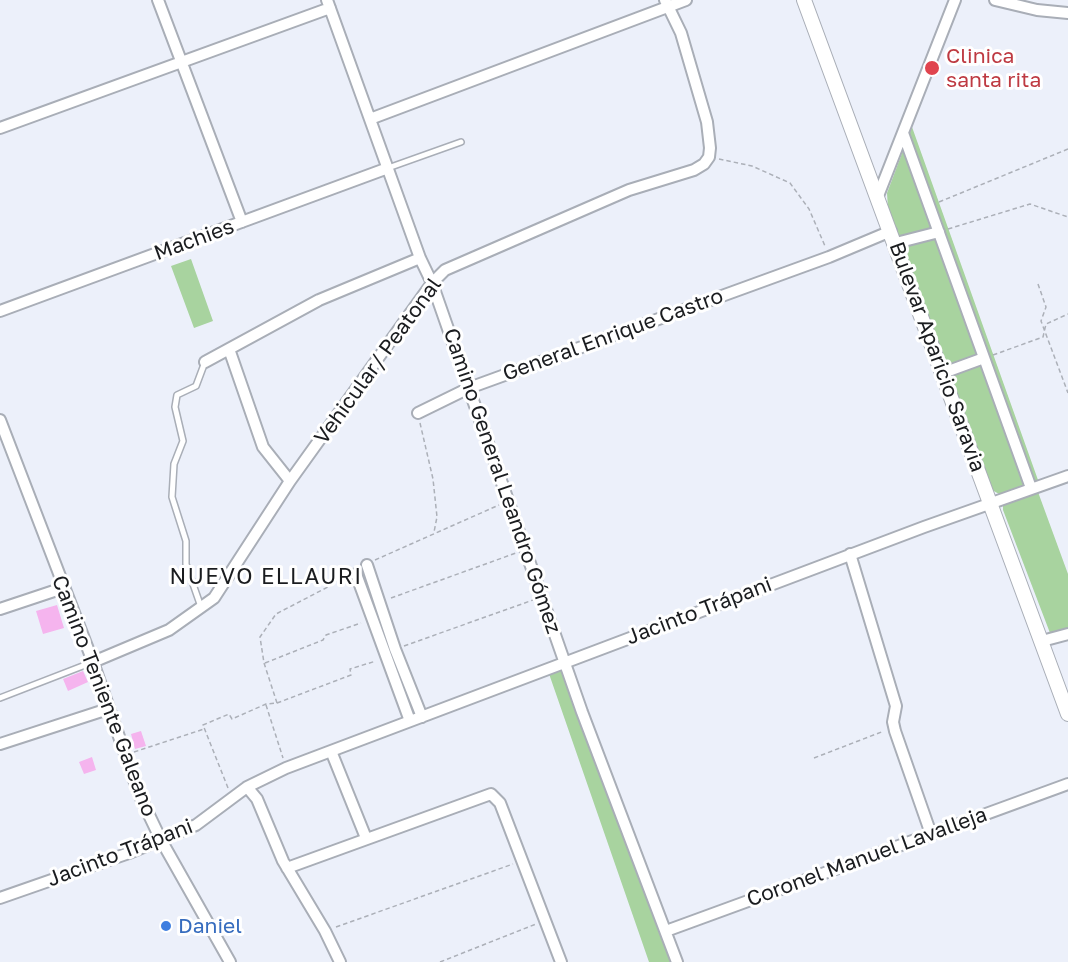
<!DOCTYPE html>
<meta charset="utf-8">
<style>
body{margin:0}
canvas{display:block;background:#ecf0fa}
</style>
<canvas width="1068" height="962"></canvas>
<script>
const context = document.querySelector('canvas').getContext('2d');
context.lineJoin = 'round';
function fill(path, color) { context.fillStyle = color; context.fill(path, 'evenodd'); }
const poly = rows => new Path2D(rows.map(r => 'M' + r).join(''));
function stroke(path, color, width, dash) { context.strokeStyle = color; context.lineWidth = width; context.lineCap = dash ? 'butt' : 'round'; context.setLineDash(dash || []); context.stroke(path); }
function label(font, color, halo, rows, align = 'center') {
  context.font = font + ' "Golos Text",sans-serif'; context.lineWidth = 6; context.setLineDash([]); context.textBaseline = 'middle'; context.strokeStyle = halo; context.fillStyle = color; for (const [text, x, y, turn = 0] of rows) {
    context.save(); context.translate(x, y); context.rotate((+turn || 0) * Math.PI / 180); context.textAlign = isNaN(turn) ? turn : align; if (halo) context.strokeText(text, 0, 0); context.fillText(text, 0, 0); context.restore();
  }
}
const green = poly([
 [912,127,1038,480,1008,492,999,494,992,490,888,209,887,193],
 [191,259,213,321,194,328,171,266],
 [1038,492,1068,574,1068,628,1050,633,1003,510,1003,505],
 [565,661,677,962,649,962,547,668]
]);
const building = poly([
 [57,605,64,628,43,634,36,611],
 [83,671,88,682,68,691,63,679],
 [141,731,146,746,135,749,131,734],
 [92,757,96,770,84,774,79,762]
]);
const path = poly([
 [719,159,752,166,790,183,809,209,825,246],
 [939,202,1068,149],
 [948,229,1030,204,1068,217],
 [1038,284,1046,307,1041,321,1068,393],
 [993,355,1043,337,1046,324,1068,314],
 [420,423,433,479,437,517,434,532],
 [375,560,499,505],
 [391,598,516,553],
 [404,646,533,600],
 [265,663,323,640,326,635,361,623],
 [277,703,264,663,260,637,276,614,347,577],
 [266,705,283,758],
 [134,752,204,729],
 [814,758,884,731],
 [228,788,203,725,229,714,232,719,266,704,277,703,351,675,350,669,376,661],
 [336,927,513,864],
 [440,962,536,924]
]);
const lane = poly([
 [388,168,461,142],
 [201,607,186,564,186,541,172,497,174,464,183,441,175,407,177,395,196,386,205,362],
 [0,698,93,662]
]);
const street = poly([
 [158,0,242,222],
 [327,0,420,258,432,283,582,712,677,962],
 [995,0,1037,10,1068,13],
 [370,119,686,0],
 [0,128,330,8],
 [903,133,1031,488],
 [878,196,955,0],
 [896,243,939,232],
 [0,311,388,168],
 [229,349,263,447,290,481],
 [205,362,319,300,420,258],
 [943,373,984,358],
 [418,413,469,388,829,257,891,231],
 [0,420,93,662,139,794,161,840,230,962],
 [850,554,896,706,893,722,895,731,931,834],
 [367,565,395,649,422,717],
 [356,574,410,721],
 [0,609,63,588],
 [1042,641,1068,634],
 [93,662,169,630,214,598,290,481,432,283,445,270,629,190,694,170,704,164,709,157,710,148,707,122,681,33,665,0],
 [0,744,108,709],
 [331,751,366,838],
 [247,787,257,799,283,861,325,931,340,962],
 [287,868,491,794,500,803,561,962],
 [0,898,129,853,196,825,247,787,286,768,924,527,1068,476],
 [666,931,1068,784]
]);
const secondary = poly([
 [804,0,1068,714]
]);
const markers = [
 [932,68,8,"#e0444e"],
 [166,926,6,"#3f7fe0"]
];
const healthNames = [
 ["Clinica",946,56],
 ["santa rita",946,80]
];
const streetNames = [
 ["Machies",194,240,-20],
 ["General Enrique Castro",613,335,-20],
 ["Bulevar Aparicio Saravia",937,357,70],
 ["Vehicular/ Peatonal",378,361,-54],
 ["Camino General Leandro Gómez",502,481,71],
 ["Jacinto Trápani",699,611,-21],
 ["Camino Teniente Galeano",104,696,69],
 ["Jacinto Trápani",120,853,-21],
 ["Coronel Manuel Lavalleja",867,857,-20]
];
const shopNames = [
 ["Daniel",178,926]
];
const neighbourhoodNames = [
 ["NUEVO ELLAURI",266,577]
];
fill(green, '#a8d39f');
fill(building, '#f5b4ee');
stroke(lane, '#a9aeb7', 8);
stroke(street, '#a9aeb7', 14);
stroke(secondary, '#a9aeb7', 16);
stroke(path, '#acb0b8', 1.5, [4.5, 3]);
stroke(lane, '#fff', 5);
stroke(street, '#fff', 10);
stroke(secondary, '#fff', 14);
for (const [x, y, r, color] of markers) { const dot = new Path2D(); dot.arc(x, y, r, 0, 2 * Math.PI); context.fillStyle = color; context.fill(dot); stroke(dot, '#fff', 2); }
label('21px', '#be3a42', '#fff', healthNames, 'left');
label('21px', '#1a1c1f', '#fff', streetNames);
label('21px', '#366cbe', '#fff', shopNames, 'left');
context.letterSpacing = '1.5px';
label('22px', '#1a1c1f', '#fff', neighbourhoodNames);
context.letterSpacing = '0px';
</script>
